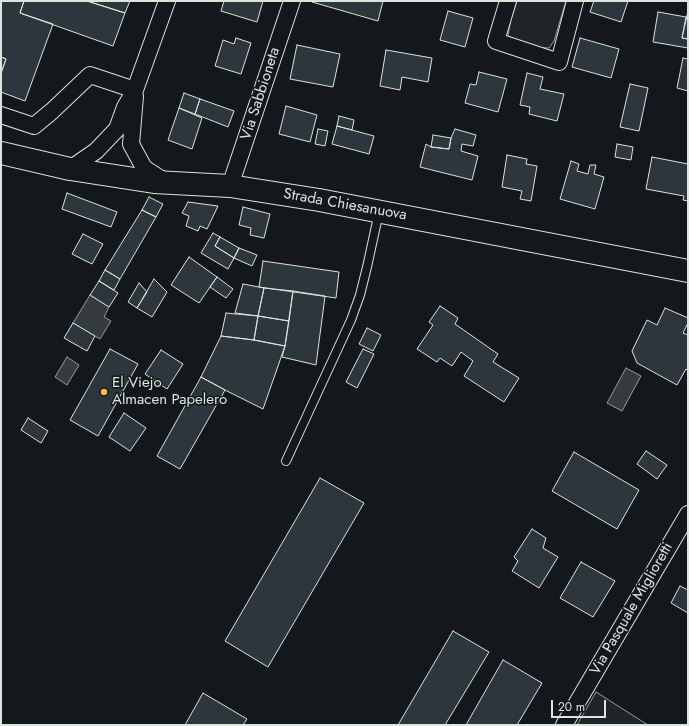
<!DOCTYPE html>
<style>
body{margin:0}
#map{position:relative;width:689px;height:726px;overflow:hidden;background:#14181c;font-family:Jost,sans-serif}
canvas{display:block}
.frame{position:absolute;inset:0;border:2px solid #d8e6dc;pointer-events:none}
.scale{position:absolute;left:551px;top:700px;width:55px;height:18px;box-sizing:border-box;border:2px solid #d8e6dc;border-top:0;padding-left:5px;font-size:12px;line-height:14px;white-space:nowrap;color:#d8e6dc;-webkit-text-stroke:3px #14181c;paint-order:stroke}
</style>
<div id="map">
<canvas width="689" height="726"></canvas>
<div class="frame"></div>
<div class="scale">20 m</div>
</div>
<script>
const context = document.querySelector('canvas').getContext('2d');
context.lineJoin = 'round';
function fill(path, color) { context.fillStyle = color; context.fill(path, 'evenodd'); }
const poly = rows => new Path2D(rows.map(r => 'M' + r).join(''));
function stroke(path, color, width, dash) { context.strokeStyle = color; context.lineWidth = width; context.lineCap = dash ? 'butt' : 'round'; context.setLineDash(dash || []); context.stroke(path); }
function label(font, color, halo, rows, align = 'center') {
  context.font = font + ' Jost,sans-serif'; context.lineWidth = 3; context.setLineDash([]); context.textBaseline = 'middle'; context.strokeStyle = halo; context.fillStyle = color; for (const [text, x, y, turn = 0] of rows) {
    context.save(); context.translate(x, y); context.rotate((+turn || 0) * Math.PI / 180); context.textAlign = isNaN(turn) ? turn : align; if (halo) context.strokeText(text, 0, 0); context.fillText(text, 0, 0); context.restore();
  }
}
const green = poly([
 [517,1,566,1,554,41,549,48,534,47,512,40,508,35,511,19,517,1],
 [596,692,648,725,577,725,596,692]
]);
const water = poly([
 [90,295,109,307,104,317,111,321,100,339,73,323,90,295],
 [67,357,79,365,67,385,55,377,67,357],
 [626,368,641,376,622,411,607,403,626,368]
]);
const building = poly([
 [1,1,24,1,20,13,53,24,25,101,1,92,1,73,6,59,1,57,1,1],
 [24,1,87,1,125,13,113,46,20,13,24,1],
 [87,1,130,1,125,13,87,1],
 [224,1,263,1,257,22,221,11,224,1],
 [312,1,383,1,378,21,312,2,312,1],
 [594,1,628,1,621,22,590,12,594,1],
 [448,11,473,18,465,47,440,40,448,11],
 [688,11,688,39,682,38,688,11],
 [658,12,686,17,682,38,688,39,688,48,653,42,658,12],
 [236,38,251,43,241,74,215,66,223,40,234,44,236,38],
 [580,38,619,49,611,78,572,67,580,38],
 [297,45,340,54,333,87,290,79,297,45],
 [386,50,432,58,428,82,402,77,400,90,380,86,386,50],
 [1,57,6,59,1,73,1,57],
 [683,58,688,59,688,91,677,88,683,58],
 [479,72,507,79,498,112,465,103,470,84,476,85,479,72],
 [527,73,543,77,540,89,564,94,557,121,529,114,530,107,520,105,527,73],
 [630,84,648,88,639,131,620,127,630,84],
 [184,93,200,99,195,114,179,108,184,93],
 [200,99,234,111,228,127,195,114,200,99],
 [286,106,317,115,310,142,279,134,286,106],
 [179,108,202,118,192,149,168,140,179,108],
 [339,116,354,120,352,130,337,126,339,116],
 [337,126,374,136,369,154,332,144,337,126],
 [318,129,328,131,325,146,315,144,318,129],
 [455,129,476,135,473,146,462,144,461,151,478,156,472,180,420,167,426,144,431,147,449,149,451,138,455,129],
 [433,135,451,138,449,149,431,147,433,135],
 [617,144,633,147,631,160,615,157,617,144],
 [507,155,527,159,526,164,537,166,531,201,520,199,522,191,502,187,507,155],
 [652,157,688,164,688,201,683,200,684,196,646,189,652,157],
 [571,161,579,164,577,171,588,174,590,165,596,165,594,174,604,177,595,209,560,199,571,161],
 [67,193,117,212,111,227,62,209,67,193],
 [149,197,163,204,156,217,142,210,149,197],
 [188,202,218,206,207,229,200,226,198,231,186,226,189,216,182,213,188,202],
 [243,207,270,214,264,238,250,235,251,228,239,225,243,207],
 [142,210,156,217,120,279,105,270,142,210],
 [213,233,220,237,215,246,234,258,228,269,201,253,213,233],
 [83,234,103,244,92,264,72,254,83,234],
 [220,237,239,248,234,258,215,246,220,237],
 [239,248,257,255,252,266,234,258,239,248],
 [189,257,217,277,199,303,171,285,189,257],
 [263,261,339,272,336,298,259,287,263,261],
 [105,270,120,279,114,290,99,281,105,270],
 [217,277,233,289,226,298,210,287,217,277],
 [154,279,167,292,152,317,137,308,154,279],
 [99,281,118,293,109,307,90,295,99,281],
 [139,283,147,292,137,308,128,302,139,283],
 [243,284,264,288,258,316,235,313,243,284],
 [264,288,293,291,289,321,258,316,264,288],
 [293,291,325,296,316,365,282,357,285,346,293,291],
 [440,306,458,318,455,324,498,354,493,362,519,378,504,402,464,376,473,361,461,352,452,366,440,358,437,362,417,349,433,325,429,322,440,306],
 [665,308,688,318,688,323,683,333,688,335,688,371,686,369,677,385,637,363,632,351,647,320,657,325,665,308],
 [226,313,258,316,254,340,221,336,226,313],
 [258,316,289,321,285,346,254,340,258,316],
 [73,323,95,336,87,351,64,338,73,323],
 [367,328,381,335,373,351,359,344,367,328],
 [221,336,254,340,285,346,263,409,225,390,201,377,221,336],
 [110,349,138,364,98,436,70,420,110,349],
 [363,349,374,354,357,388,346,382,363,349],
 [161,350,183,364,167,389,145,374,161,350],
 [201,377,225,390,180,469,157,456,201,377],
 [124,413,146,428,130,451,109,437,124,413],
 [28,418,48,431,41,443,21,430,28,418],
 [646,451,667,465,657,479,637,464,646,451],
 [574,452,639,490,617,529,552,491,574,452],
 [320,478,364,503,268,667,225,641,320,478],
 [532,529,546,538,543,548,558,557,539,588,512,571,518,561,514,557,532,529],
 [581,562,615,581,593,617,560,598,581,562],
 [680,586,688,590,688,613,671,603,680,586],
 [453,631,489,652,445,725,398,725,453,631],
 [503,660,542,683,517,725,466,725,503,660],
 [203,693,247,719,243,725,185,725,203,693]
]);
const service = poly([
 [286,461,351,320,360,295,367,267,379,212]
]);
const minor = poly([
 [508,1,496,41,559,62,575,1],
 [135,96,131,144,144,168,164,181],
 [1,115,34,126,52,111,90,75,135,90],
 [70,169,96,151,117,129,125,107,135,90,167,1],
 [230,186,292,1],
 [564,725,688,514]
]);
const secondary = poly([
 [1,153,70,169,154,182,230,186,319,200,688,271]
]);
const markers = [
 [104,392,4,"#ffb74d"]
];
const streetNames = [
 ["Via Sabbioneta",261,94,-72],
 ["Strada Chiesanuova",345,205,10],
 ["Via Pasquale Miglioretti",632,609,-60]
];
const poiNames = [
 ["El Viejo",112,383],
 ["Almacen Papelero",112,400]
];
fill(green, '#202428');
stroke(green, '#939e99', 1);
fill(water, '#363b3e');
stroke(water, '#939e99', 1);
fill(building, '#2c363c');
stroke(building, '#d8e6dc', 1);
stroke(service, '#d8e6dc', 10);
stroke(minor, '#d8e6dc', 18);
stroke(secondary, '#d8e6dc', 24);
stroke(service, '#14181c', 8);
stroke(minor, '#14181c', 16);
stroke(secondary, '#14181c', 22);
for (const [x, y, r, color] of markers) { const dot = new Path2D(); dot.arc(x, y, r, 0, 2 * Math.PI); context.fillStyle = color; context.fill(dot); stroke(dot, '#14181c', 1.5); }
label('15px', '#d8e6dc', '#14181c', streetNames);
label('15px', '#d8e6dc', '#14181c', poiNames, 'left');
</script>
